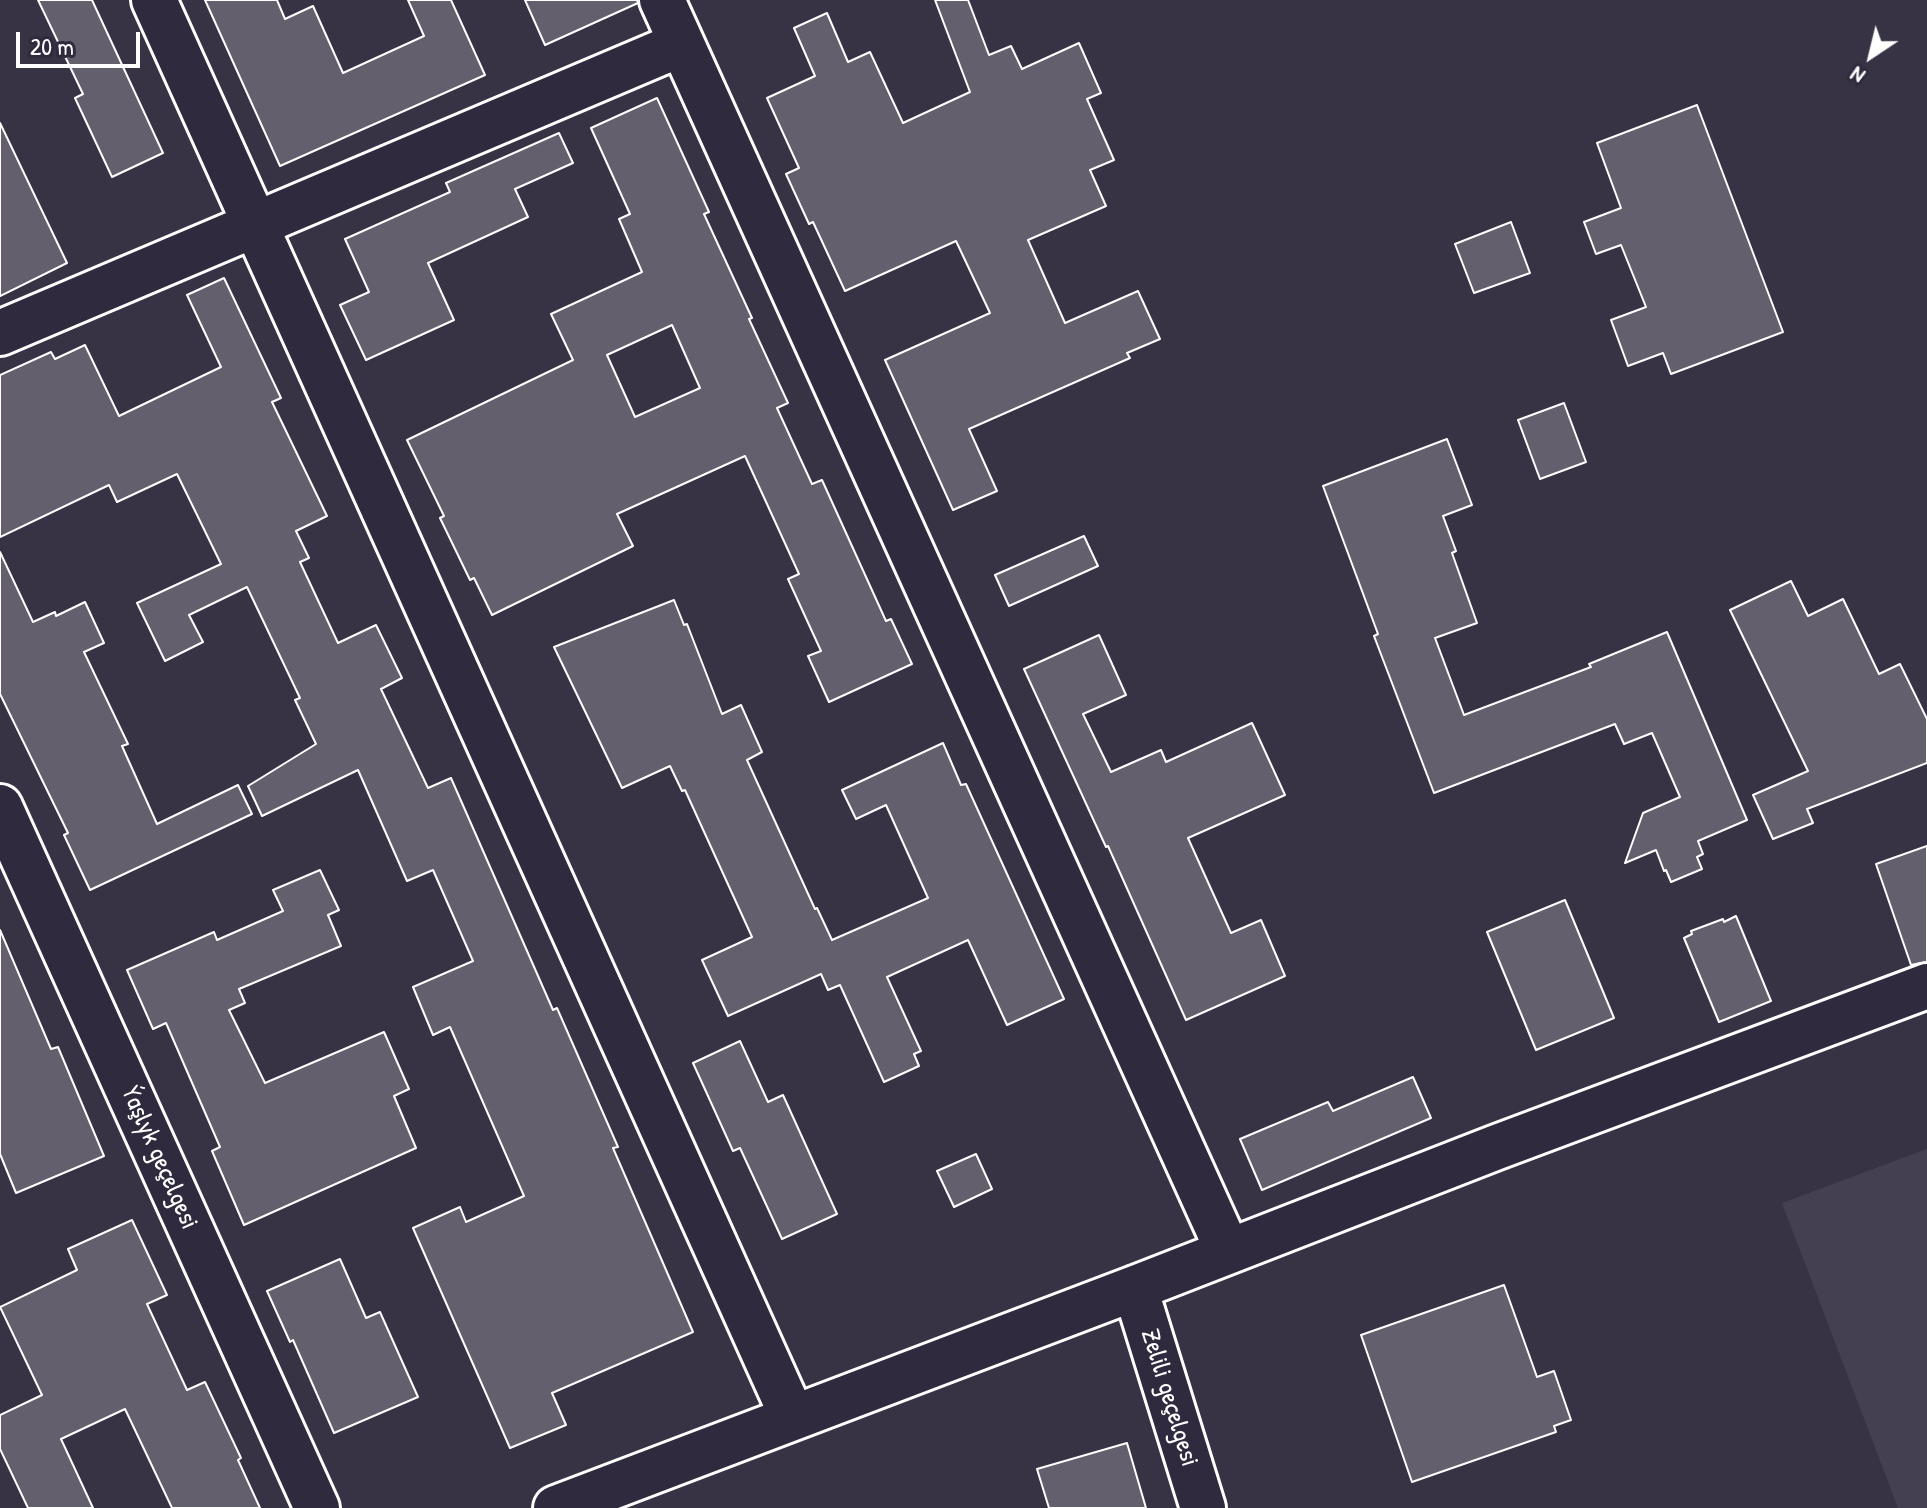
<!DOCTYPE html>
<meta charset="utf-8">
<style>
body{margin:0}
#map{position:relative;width:1927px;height:1508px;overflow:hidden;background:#373345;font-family:"Patrick Hand",sans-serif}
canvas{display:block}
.north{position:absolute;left:1831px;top:16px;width:80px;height:80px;-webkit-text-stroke:6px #2f2a3d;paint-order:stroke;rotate:215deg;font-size:22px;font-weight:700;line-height:32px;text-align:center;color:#fff}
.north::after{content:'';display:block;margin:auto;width:28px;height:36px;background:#fff;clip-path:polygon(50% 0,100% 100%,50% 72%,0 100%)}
.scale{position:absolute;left:16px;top:32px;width:124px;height:36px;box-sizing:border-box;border:4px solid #fff;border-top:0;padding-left:10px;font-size:24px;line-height:28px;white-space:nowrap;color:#fff;-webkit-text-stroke:6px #2f2a3d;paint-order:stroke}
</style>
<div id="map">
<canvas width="1927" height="1508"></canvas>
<div class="north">N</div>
<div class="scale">20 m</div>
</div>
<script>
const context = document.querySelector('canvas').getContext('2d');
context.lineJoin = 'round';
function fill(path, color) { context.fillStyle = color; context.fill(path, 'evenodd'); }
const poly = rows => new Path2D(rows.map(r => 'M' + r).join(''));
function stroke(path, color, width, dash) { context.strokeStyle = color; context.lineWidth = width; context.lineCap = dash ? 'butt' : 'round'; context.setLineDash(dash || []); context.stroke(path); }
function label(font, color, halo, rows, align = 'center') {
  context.font = font + ' "Patrick Hand",sans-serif'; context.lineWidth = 8; context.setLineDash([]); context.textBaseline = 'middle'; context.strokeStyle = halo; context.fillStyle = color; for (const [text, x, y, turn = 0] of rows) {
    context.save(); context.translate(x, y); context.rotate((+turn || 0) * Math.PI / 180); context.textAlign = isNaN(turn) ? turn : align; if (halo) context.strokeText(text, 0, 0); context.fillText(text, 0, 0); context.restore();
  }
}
const built = poly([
 [1927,1149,1927,1508,1898,1508,1782,1203]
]);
const building = poly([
 [38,0,92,0,163,153,112,177,75,98,83,94,38,0],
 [205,0,277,0,285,19,313,6,343,73,424,36,408,0,451,0,485,75,280,166,205,0],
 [525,0,637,0,638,3,545,45,525,0],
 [935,0,968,0,989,55,1011,46,1022,69,1079,43,1101,93,1087,99,1114,160,1090,170,1106,206,1028,240,1065,323,1138,291,1160,339,1127,353,1130,358,969,429,997,491,953,510,885,360,990,313,956,241,845,291,813,222,809,224,786,174,799,168,767,98,815,76,794,28,827,13,848,62,870,52,903,123,970,92,935,0],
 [657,98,709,212,704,214,752,318,749,319,788,403,777,408,812,484,822,480,886,621,891,619,912,664,829,702,808,656,821,651,788,579,799,574,745,456,617,514,633,546,492,615,474,578,470,580,440,518,444,516,407,440,573,360,551,314,642,272,619,219,630,214,591,128,657,98],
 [672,325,700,388,635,417,607,355,672,325],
 [1697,105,1783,332,1671,374,1663,353,1628,366,1611,320,1646,307,1621,245,1596,254,1584,222,1621,208,1597,143,1697,105],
 [0,123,67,263,0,296,0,123],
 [559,133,573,163,515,189,528,217,428,263,454,320,366,360,340,305,369,292,345,239,450,192,446,183,559,133],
 [1511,222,1530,273,1474,293,1455,244,1511,222],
 [224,278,281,398,272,402,327,516,296,531,309,558,300,562,338,643,376,625,402,678,381,689,428,788,451,778,553,1010,557,1008,618,1147,613,1148,693,1332,552,1393,566,1425,510,1448,413,1228,460,1207,466,1222,524,1196,450,1027,433,1035,413,987,473,961,433,870,407,881,358,770,262,816,248,786,316,744,295,700,300,698,247,587,189,615,203,642,165,661,137,603,221,564,177,474,117,502,109,485,0,537,0,375,51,352,55,359,85,345,119,416,221,367,187,295,224,278],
 [1564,403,1586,462,1540,479,1518,420,1564,403],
 [1447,439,1472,505,1443,516,1456,551,1452,553,1477,623,1435,638,1464,715,1591,667,1589,664,1667,632,1747,820,1698,841,1703,854,1697,857,1702,869,1671,882,1666,870,1664,871,1656,850,1625,863,1643,813,1680,797,1652,733,1624,744,1615,724,1434,793,1374,636,1378,634,1323,486,1447,439],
 [1084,536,1098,566,1009,606,995,575,1084,536],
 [0,552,33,622,55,612,56,616,85,602,104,643,84,652,128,744,122,746,157,824,238,785,252,814,90,890,64,835,68,833,0,694,0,552],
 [1791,581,1808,616,1843,599,1879,674,1900,664,1927,719,1927,763,1807,809,1813,823,1773,839,1753,795,1808,771,1730,610,1791,581],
 [674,600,684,625,687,624,722,714,741,705,762,752,747,760,815,909,817,908,832,940,928,898,886,805,856,819,842,790,943,743,961,785,966,784,1064,999,1007,1025,968,940,887,977,921,1051,914,1054,919,1066,884,1082,840,985,828,990,821,974,728,1016,702,960,752,937,685,790,682,791,670,766,622,788,554,647,674,600],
 [1099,635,1126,695,1083,714,1111,772,1161,750,1166,762,1252,723,1285,795,1188,838,1231,933,1261,920,1285,976,1186,1020,1108,846,1106,847,1024,669,1099,635],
 [1927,846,1927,962,1911,965,1876,864,1927,846],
 [320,870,339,910,328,915,341,946,239,989,245,1003,229,1010,265,1083,384,1032,409,1089,394,1096,416,1148,244,1225,212,1151,220,1147,166,1023,153,1029,127,970,214,932,217,940,283,911,273,890,320,870],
 [1565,900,1614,1018,1536,1050,1487,932,1565,900],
 [1736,916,1771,1001,1719,1022,1684,938,1692,934,1691,931,1723,919,1724,922,1736,916],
 [0,930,51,1049,58,1047,104,1156,16,1193,0,1154,0,930],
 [740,1041,768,1102,783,1095,837,1214,782,1239,740,1148,733,1151,693,1063,740,1041],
 [1413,1077,1431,1118,1262,1190,1240,1139,1328,1102,1333,1111,1413,1077],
 [976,1154,992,1189,954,1207,937,1171,976,1154],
 [132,1220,167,1295,147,1304,187,1390,205,1382,241,1458,238,1460,260,1508,172,1508,125,1409,61,1439,93,1508,28,1508,0,1449,0,1415,42,1395,0,1307,77,1270,68,1249,132,1220],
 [340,1259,366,1318,380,1312,418,1397,334,1433,293,1340,290,1342,267,1291,340,1259],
 [1504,1285,1537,1377,1554,1371,1571,1420,1554,1426,1556,1432,1412,1482,1361,1335,1504,1285],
 [1127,1443,1146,1508,1049,1508,1037,1469,1127,1443]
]);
const street = poly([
 [154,0,793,1418],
 [662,0,1228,1251],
 [0,333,681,44],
 [0,807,317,1508],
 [1135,1288,1203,1508],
 [556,1508,1135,1288,1497,1147,1927,986]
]);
const streetNames = [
 ["Ýaşlyk geçelgesi",159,1158,66],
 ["Zelili geçelgesi",1169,1398,73]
];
fill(built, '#444051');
fill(building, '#635f6d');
stroke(building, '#fff', 2);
stroke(street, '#fff', 50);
stroke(street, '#2f2a3d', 44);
label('26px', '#fff', '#2f2a3d', streetNames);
</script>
